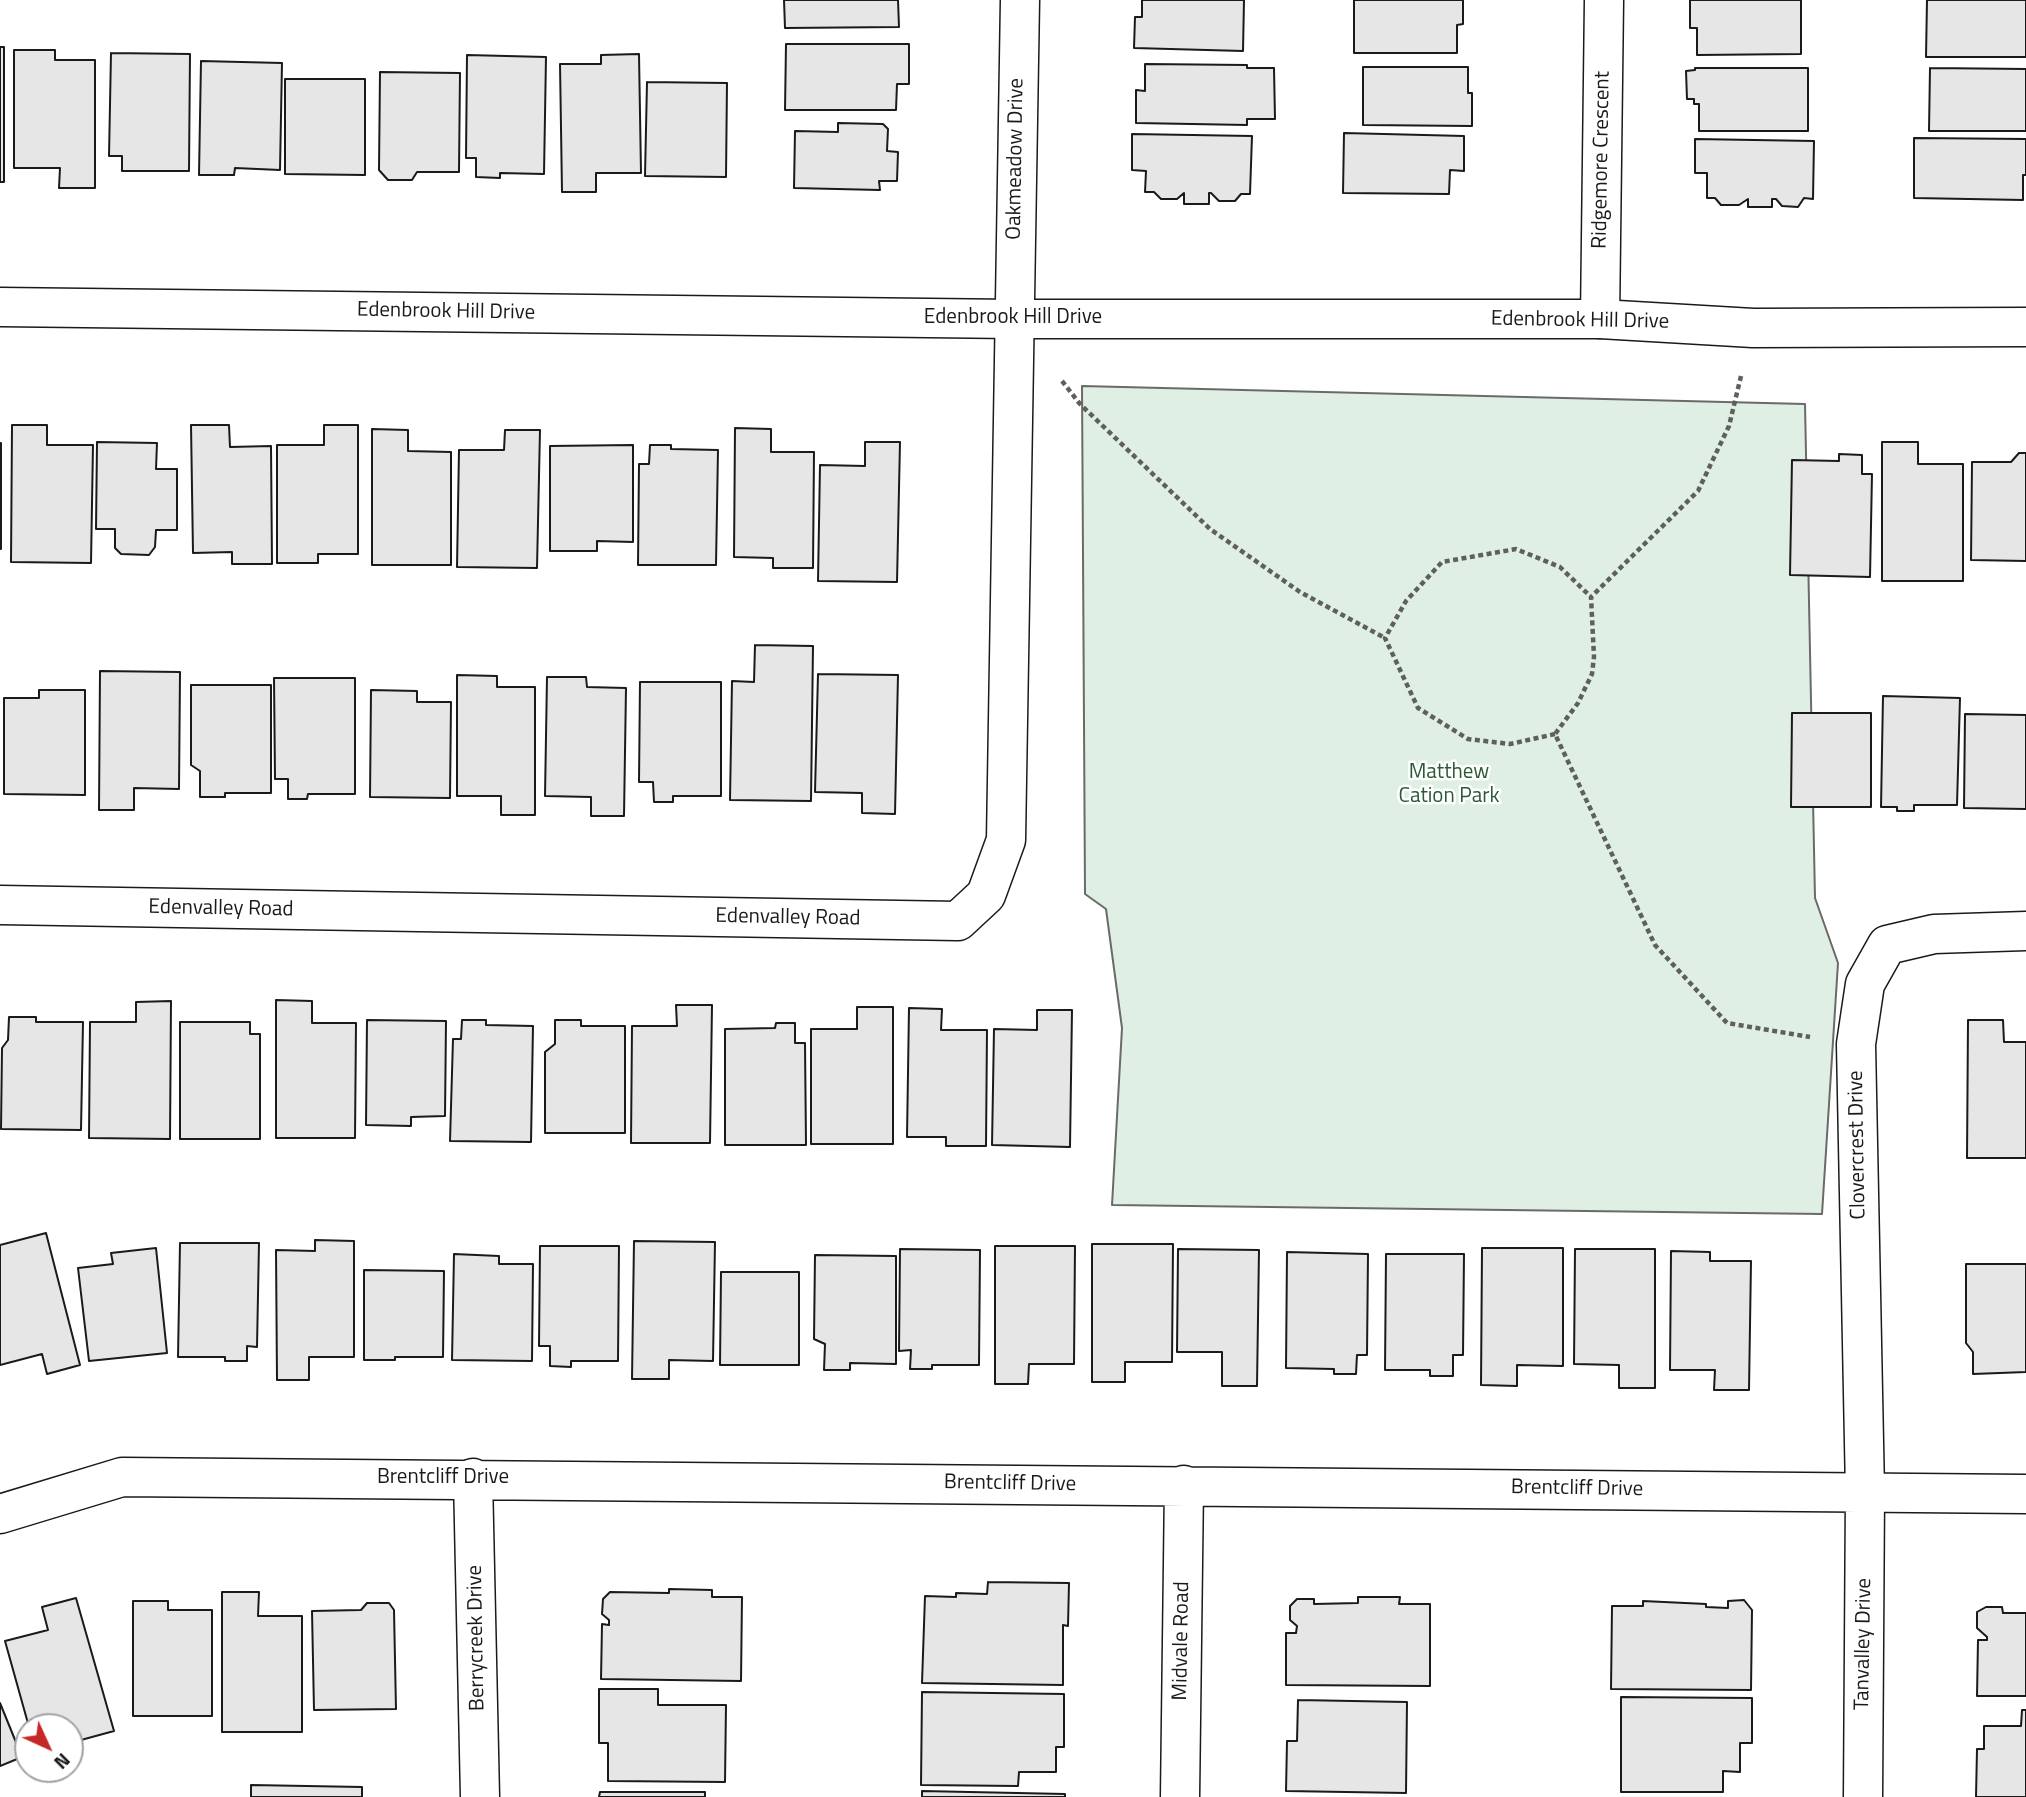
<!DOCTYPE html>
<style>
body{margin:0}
#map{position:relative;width:2026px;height:1797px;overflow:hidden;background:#fff;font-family:"Titillium Web",sans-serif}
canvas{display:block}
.north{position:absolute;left:14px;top:1713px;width:70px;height:70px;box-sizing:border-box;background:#fff;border:2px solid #a3a3a3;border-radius:50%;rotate:135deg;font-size:19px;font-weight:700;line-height:28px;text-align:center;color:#1a1a1a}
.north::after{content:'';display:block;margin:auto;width:24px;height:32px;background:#c62828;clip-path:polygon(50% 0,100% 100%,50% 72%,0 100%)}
</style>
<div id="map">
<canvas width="2026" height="1797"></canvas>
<div class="north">N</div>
</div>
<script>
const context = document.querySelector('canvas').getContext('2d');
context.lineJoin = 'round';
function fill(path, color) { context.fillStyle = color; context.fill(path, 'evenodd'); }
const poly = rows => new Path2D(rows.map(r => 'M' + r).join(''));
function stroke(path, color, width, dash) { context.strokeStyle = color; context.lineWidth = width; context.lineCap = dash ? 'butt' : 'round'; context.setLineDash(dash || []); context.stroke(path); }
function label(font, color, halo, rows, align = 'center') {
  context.font = font + ' "Titillium Web",sans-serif'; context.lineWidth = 5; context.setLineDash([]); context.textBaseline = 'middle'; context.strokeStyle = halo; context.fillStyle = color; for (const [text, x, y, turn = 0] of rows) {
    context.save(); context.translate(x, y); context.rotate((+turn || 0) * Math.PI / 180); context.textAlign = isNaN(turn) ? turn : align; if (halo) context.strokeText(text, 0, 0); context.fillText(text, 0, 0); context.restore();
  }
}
const green = poly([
 [1082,386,1805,404,1815,898,1838,963,1822,1214,1112,1205,1122,1028,1106,909,1085,894,1082,386]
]);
const building = poly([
 [784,0,898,0,899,27,785,28,784,0],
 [1142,0,1244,0,1243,51,1134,48,1135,17,1142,17,1142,0],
 [1354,0,1463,0,1463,24,1457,25,1457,53,1354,53,1354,0],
 [1690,0,1801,0,1801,54,1697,55,1697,28,1690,28,1690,0],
 [1927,0,2026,0,2026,57,1926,57,1927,0],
 [786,44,909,44,909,84,897,84,896,110,785,110,786,44],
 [0,47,4,47,4,182,0,182,0,47],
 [14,50,55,50,55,60,95,60,95,188,59,188,60,168,14,168,14,50],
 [111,53,190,54,189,171,122,171,122,156,109,156,111,53],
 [639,54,641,173,596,173,596,192,562,192,560,64,601,64,601,55,639,54],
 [467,55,546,57,544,174,500,173,500,178,476,177,476,158,466,158,467,55],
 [201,61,282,63,280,170,235,168,234,175,199,175,201,61],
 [1145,64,1247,65,1247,68,1274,68,1275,119,1247,119,1247,125,1136,123,1136,90,1145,91,1145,64],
 [1363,67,1468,67,1468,93,1472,93,1472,126,1363,125,1363,67],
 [1695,68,1808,68,1808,131,1699,131,1699,104,1694,104,1694,99,1687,99,1686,71,1695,70,1695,68],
 [1930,68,2026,69,2026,131,1929,131,1930,68],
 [380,72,460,73,459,172,417,172,412,180,388,180,379,170,380,72],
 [285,79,365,79,365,175,285,174,285,79],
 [647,82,727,83,726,177,645,176,647,82],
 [838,123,883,124,888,129,887,151,898,152,897,181,879,181,880,190,794,188,795,131,838,132,838,123],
 [1344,133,1464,136,1464,171,1450,170,1449,194,1343,193,1344,133],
 [1132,134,1252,136,1250,194,1241,194,1235,201,1219,201,1211,193,1209,193,1209,204,1184,204,1184,193,1177,199,1161,199,1154,192,1145,192,1146,171,1132,170,1132,134],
 [1914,138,2026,139,2026,175,2023,175,2023,200,1914,198,1914,138],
 [1695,139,1814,141,1813,199,1804,198,1798,207,1782,206,1776,199,1772,199,1772,207,1748,207,1748,199,1739,205,1721,205,1715,198,1707,198,1707,173,1695,173,1695,139],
 [12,425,47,425,47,445,93,445,91,563,11,562,12,425],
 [191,425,229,425,230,447,271,446,272,564,232,564,232,552,193,553,191,425],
 [324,425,358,425,358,554,318,554,318,563,277,563,277,445,324,445,324,425],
 [735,428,771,429,771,452,814,452,813,568,773,568,773,558,734,557,735,428],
 [372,429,408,430,408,451,451,452,451,565,372,565,372,429],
 [505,430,540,430,537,568,457,567,459,450,504,450,505,430],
 [97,442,157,443,156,469,177,469,177,530,156,530,155,547,149,555,121,554,115,548,115,529,96,529,97,442],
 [865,442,900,442,897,582,818,581,820,465,865,466,865,442],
 [1882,442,1918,442,1918,464,1963,464,1963,581,1882,581,1882,442],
 [0,443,1,443,1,549,0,549,0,443],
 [633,445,633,542,597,541,597,551,550,551,550,446,633,445],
 [650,445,671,445,671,449,718,450,716,565,638,565,639,464,649,464,650,445],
 [2019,453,2026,453,2026,561,1971,560,1972,462,2011,462,2019,453],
 [1839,454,1862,455,1862,474,1872,474,1870,577,1790,575,1792,460,1839,461,1839,454],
 [755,645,813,646,811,801,730,800,732,681,754,682,755,645],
 [100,671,180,672,179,789,134,788,134,810,99,810,100,671],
 [818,674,898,675,895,814,862,813,862,793,815,792,818,674],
 [457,675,497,676,497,687,535,687,535,815,501,815,501,796,457,796,457,675],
 [547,677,586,677,587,687,626,688,624,816,591,816,591,797,545,796,547,677],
 [274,678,355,678,355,794,308,794,307,799,288,799,288,779,275,779,274,678],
 [640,682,721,682,721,796,673,796,673,802,654,802,653,782,639,782,640,682],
 [191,685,271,685,271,793,225,793,225,797,200,797,200,771,191,765,191,685],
 [39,690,85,690,85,795,4,794,4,698,39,698,39,690],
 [371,690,417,691,417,702,451,702,450,798,370,797,371,690],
 [1883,696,1960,698,1957,805,1914,805,1914,811,1897,811,1897,807,1881,807,1883,696],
 [1792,713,1871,713,1871,807,1791,807,1792,713],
 [1965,714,2026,715,2026,809,1964,808,1965,714],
 [276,1000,312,1001,312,1023,356,1023,355,1138,276,1138,276,1000],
 [171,1001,170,1139,89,1138,90,1022,136,1022,136,1002,171,1001],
 [676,1005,712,1005,710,1143,631,1143,632,1026,677,1026,676,1005],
 [857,1007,893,1007,893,1144,811,1144,811,1029,857,1029,857,1007],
 [909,1008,942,1009,941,1030,987,1030,986,1146,946,1146,946,1137,907,1137,909,1008],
 [1037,1010,1072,1010,1070,1147,992,1145,994,1029,1037,1030,1037,1010],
 [9,1017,36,1017,36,1022,83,1022,81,1130,1,1129,2,1048,8,1040,9,1017],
 [367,1020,446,1021,445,1116,411,1117,411,1126,366,1125,367,1020],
 [462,1020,486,1020,486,1025,533,1026,531,1142,450,1141,453,1039,461,1039,462,1020],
 [555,1020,581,1020,581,1026,625,1026,625,1133,545,1133,545,1052,555,1044,555,1020],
 [1968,1020,2003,1020,2004,1042,2026,1042,2026,1158,1967,1158,1968,1020],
 [180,1022,250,1022,250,1034,260,1034,260,1139,180,1139,180,1022],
 [776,1023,795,1023,795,1043,805,1043,806,1145,725,1145,725,1029,775,1028,776,1023],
 [46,1233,80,1365,47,1374,42,1354,0,1365,0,1245,46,1233],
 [315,1240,354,1241,354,1357,309,1357,309,1380,277,1380,276,1250,315,1251,315,1240],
 [634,1241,715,1242,713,1361,669,1360,669,1379,632,1379,634,1241],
 [180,1243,259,1243,257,1347,247,1346,247,1361,225,1361,225,1357,178,1357,180,1243],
 [1092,1244,1173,1244,1172,1362,1125,1362,1125,1382,1092,1382,1092,1244],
 [540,1246,619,1246,618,1361,571,1361,571,1367,550,1366,550,1346,539,1346,540,1246],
 [995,1246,1075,1246,1074,1364,1029,1364,1028,1384,995,1384,995,1246],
 [156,1248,167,1353,89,1361,78,1268,113,1264,111,1253,156,1248],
 [1482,1248,1563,1248,1563,1366,1517,1365,1517,1386,1481,1385,1482,1248],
 [900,1249,980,1250,979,1365,932,1365,932,1369,910,1369,911,1350,899,1351,900,1249],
 [1178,1249,1259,1250,1257,1386,1222,1386,1222,1352,1177,1352,1178,1249],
 [1575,1249,1655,1249,1655,1388,1619,1388,1619,1365,1574,1364,1575,1249],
 [1671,1251,1710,1252,1710,1261,1751,1261,1749,1390,1714,1390,1715,1370,1670,1370,1671,1251],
 [1287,1252,1368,1254,1367,1355,1357,1355,1356,1374,1334,1374,1334,1369,1286,1368,1287,1252],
 [454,1254,499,1256,499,1264,533,1264,532,1361,452,1360,454,1254],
 [1386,1254,1464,1254,1463,1355,1453,1355,1453,1376,1430,1376,1430,1370,1385,1370,1386,1254],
 [815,1255,896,1256,896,1364,850,1363,850,1370,824,1370,825,1344,814,1339,815,1255],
 [1966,1264,2026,1264,2026,1372,1973,1374,1973,1352,1966,1343,1966,1264],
 [364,1270,444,1271,443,1357,395,1357,395,1360,364,1360,364,1270],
 [721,1272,799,1272,799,1365,720,1365,721,1272],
 [988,1582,1069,1583,1068,1626,1063,1625,1063,1685,922,1683,925,1596,956,1597,956,1593,987,1594,988,1582],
 [669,1589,712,1590,712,1597,742,1597,741,1681,601,1679,602,1624,609,1625,609,1620,602,1614,603,1599,610,1592,669,1593,669,1589],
 [222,1592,259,1592,258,1616,302,1616,302,1732,222,1732,222,1592],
 [1358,1597,1400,1597,1399,1604,1430,1604,1430,1686,1286,1685,1286,1633,1296,1633,1297,1626,1290,1620,1290,1606,1297,1599,1314,1599,1314,1604,1358,1603,1358,1597],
 [76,1598,114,1731,70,1743,70,1727,29,1727,5,1641,48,1630,42,1607,76,1598],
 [1744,1600,1752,1610,1751,1690,1611,1689,1612,1606,1643,1606,1643,1601,1706,1604,1706,1607,1728,1608,1728,1601,1744,1600],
 [133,1601,168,1601,168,1610,212,1610,212,1716,133,1716,133,1601],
 [367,1603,389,1603,394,1610,396,1709,314,1710,312,1611,361,1610,367,1603],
 [1986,1607,2002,1607,2003,1613,2026,1613,2026,1696,1977,1696,1978,1640,1987,1640,1987,1637,1977,1628,1977,1612,1986,1607],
 [599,1689,658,1689,658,1705,726,1705,725,1782,608,1781,608,1743,599,1743,599,1689],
 [922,1692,1064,1694,1064,1747,1056,1747,1056,1772,1019,1772,1018,1786,921,1785,922,1692],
 [1621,1697,1752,1698,1752,1743,1740,1743,1740,1772,1723,1771,1723,1792,1621,1792,1621,1697],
 [1298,1700,1407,1702,1406,1793,1286,1791,1287,1741,1297,1741,1298,1700],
 [0,1703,22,1757,0,1766,0,1703],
 [2022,1710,2026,1710,2026,1797,1976,1797,1977,1749,1984,1749,1984,1726,2021,1726,2022,1710],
 [251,1785,362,1787,362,1797,251,1797,251,1785],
 [922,1791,1065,1794,1065,1797,922,1797,922,1791],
 [600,1792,705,1792,705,1797,599,1797,600,1792]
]);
const path = poly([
 [1741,376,1729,426,1698,491,1591,597,1594,657,1592,674,1578,703,1555,734,1655,945,1727,1023,1810,1037],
 [1062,381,1080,404,1210,529,1300,592,1385,638],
 [1555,734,1510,744,1468,739,1418,708,1385,638,1406,601,1442,562,1516,549,1560,567,1591,597]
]);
const minor = poly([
 [1600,319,1604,0],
 [0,905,958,921,986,895,1006,840,1020,0],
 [473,1478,480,1797],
 [0,1514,122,1477,2026,1494],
 [1180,1797,1184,1485],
 [1863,1797,1865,1492,1856,1044,1865,984,1887,945,1934,934,2026,931]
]);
const tertiary = poly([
 [0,307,1013,319,1600,319,1753,328,2026,327]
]);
const streetNames = [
 ["Oakmeadow Drive",1016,159,-89],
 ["Ridgemore Crescent",1602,160,-89],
 ["Edenbrook Hill Drive",446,312,1],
 ["Edenbrook Hill Drive",1013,318],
 ["Edenbrook Hill Drive",1580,321,1],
 ["Edenvalley Road",221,909,1],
 ["Edenvalley Road",788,918,1],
 ["Clovercrest Drive",1858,1145,-91],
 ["Brentcliff Drive",443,1478],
 ["Brentcliff Drive",1010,1484,1],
 ["Brentcliff Drive",1577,1489,1],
 ["Berrycreek Drive",477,1638,-91],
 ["Midvale Road",1182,1641,-89],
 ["Tanvalley Drive",1864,1644,-89]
];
const parkNames = [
 ["Matthew",1449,773],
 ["Cation Park",1449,797]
];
fill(green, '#e0efe3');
stroke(green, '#6a6a6a', 2);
fill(building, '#e6e6e6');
stroke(building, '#1a1a1a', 2);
stroke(minor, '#1a1a1a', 41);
stroke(tertiary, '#1a1a1a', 41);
stroke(path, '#5f5f5f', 4.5, [5, 3.5]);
stroke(minor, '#fff', 38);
stroke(tertiary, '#fff', 38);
label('21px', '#1a1a1a', '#fff', streetNames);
label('21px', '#2b5a34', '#fff', parkNames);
</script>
